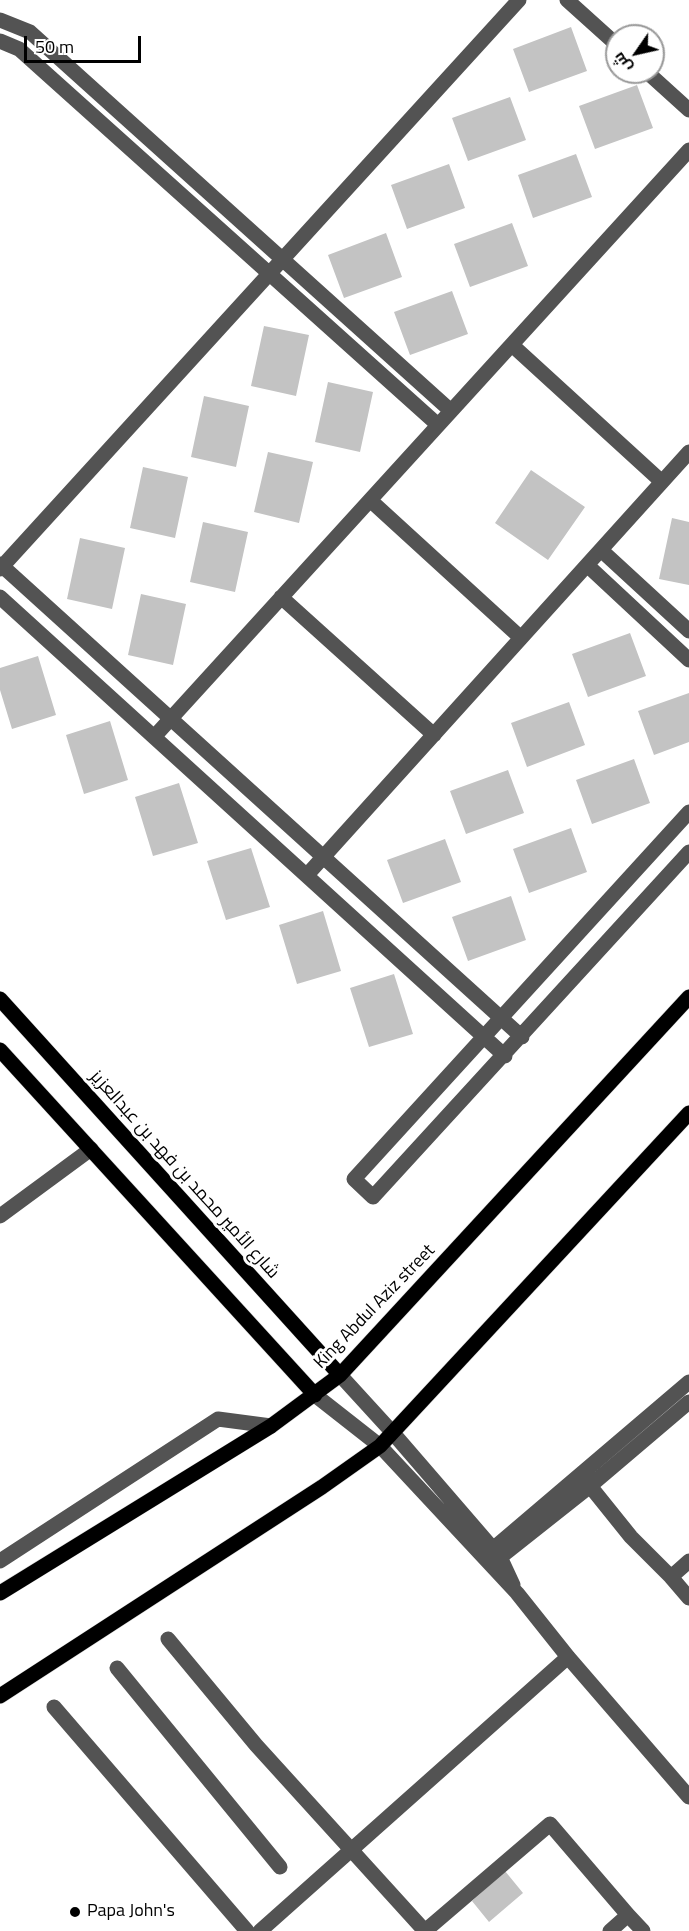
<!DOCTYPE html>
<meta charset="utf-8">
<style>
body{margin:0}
#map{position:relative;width:689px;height:1931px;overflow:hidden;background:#fff;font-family:"Titillium Web",Cairo,sans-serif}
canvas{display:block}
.north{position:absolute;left:605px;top:24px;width:60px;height:60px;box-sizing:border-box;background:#fff;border:2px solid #999;border-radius:50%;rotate:236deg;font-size:16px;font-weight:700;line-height:24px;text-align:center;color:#000}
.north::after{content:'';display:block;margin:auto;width:21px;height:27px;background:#000;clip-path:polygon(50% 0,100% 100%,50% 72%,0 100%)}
.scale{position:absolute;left:24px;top:36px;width:117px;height:27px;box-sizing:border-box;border:3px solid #000;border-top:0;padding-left:8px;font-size:18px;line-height:21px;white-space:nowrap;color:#000;-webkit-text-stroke:4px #fff;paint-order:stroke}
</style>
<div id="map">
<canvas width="689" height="1931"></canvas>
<div class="north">ش</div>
<div class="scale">50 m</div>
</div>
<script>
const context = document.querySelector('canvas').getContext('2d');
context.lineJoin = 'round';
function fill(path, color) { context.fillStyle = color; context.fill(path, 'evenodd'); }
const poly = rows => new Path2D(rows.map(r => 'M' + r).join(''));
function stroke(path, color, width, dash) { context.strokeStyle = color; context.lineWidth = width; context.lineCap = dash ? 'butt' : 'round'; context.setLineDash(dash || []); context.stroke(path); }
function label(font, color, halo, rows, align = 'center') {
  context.font = font + ' "Titillium Web",Cairo,sans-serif'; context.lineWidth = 6; context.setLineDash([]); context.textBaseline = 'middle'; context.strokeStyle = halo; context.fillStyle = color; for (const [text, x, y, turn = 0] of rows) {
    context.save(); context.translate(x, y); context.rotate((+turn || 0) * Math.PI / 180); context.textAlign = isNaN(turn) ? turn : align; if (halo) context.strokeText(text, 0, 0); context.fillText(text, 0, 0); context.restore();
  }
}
const building = poly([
 [571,27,587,71,529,92,513,49],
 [637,85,653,128,595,149,579,106],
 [510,97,526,140,468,161,452,118],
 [576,154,592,197,533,218,518,175],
 [449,164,465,208,407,229,391,185],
 [512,223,528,266,470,287,454,244],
 [386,233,402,277,344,298,328,255],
 [452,291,468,334,410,355,394,312],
 [264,326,309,335,296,396,251,386],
 [328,382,373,392,360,452,315,442],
 [204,396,249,406,236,467,191,457],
 [268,452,313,462,299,523,254,512],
 [143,467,188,477,175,538,130,528],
 [531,470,585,507,548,560,495,523],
 [672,518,689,522,689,585,659,579],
 [203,522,248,532,235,592,190,582],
 [80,538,125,548,112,609,67,599],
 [141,594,186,604,173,665,128,655],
 [630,633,646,676,588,697,572,654],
 [38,656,56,715,12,729,0,690,0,668],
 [689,693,689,742,654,755,638,711],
 [569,702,585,745,527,767,511,723],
 [110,721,128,780,84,794,66,735],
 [634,759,650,803,592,824,576,780],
 [508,770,524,813,466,834,450,791],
 [179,783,198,843,153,856,135,797],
 [571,828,587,872,529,893,513,849],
 [445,839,461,882,403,903,387,860],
 [251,848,270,907,226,920,207,861],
 [511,896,526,940,468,961,452,917],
 [323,911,341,971,297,984,279,925],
 [394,974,413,1034,369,1047,350,988],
 [505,1871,523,1893,489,1922,472,1901]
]);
const minor = poly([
 [567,0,617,45],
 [0,20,30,32,451,411],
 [0,41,19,49,438,425],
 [647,72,689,110],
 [512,345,662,482],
 [370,500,521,638],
 [601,550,689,631],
 [0,564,522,1037],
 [587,565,689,660],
 [0,569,519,0],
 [0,597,505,1056],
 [281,597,434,735],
 [154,737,689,150],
 [689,812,354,1179,373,1197,689,852],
 [307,875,689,452],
 [0,1216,91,1149],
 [340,1375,393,1433,500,1557,513,1585],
 [315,1395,380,1446,517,1593,568,1657,689,1797],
 [590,1486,631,1537,671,1577],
 [487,1554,689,1382],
 [0,1561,218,1419,271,1426],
 [689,1561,671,1577,689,1598],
 [494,1562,590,1486,689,1402],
 [168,1639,256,1745,424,1930],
 [117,1668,280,1867],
 [54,1707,247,1931],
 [628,1915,643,1931],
 [260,1931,568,1657],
 [425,1931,550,1824,628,1915,610,1931]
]);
const major = poly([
 [0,999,340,1375],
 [0,1050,315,1395],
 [0,1593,271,1426,340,1375,689,997],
 [0,1696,322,1487,380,1446,689,1113]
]);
const markers = [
 [75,1912,6,"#000"]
];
const streetNames = [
 ["شارع الأمير محمد بن فهد بن عبدالعزيز",184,1175,48],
 ["King Abdul Aziz street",375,1307,-46]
];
const poiNames = [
 ["Papa John's",87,1912]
];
fill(building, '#c3c3c3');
stroke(major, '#dbdbdb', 16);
stroke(minor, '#535353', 15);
stroke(major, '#000', 15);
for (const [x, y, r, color] of markers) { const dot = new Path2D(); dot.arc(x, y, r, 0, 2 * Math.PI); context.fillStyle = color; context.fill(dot); stroke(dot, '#fff', 2); }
label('18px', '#000', '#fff', streetNames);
label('18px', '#000', '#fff', poiNames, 'left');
</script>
